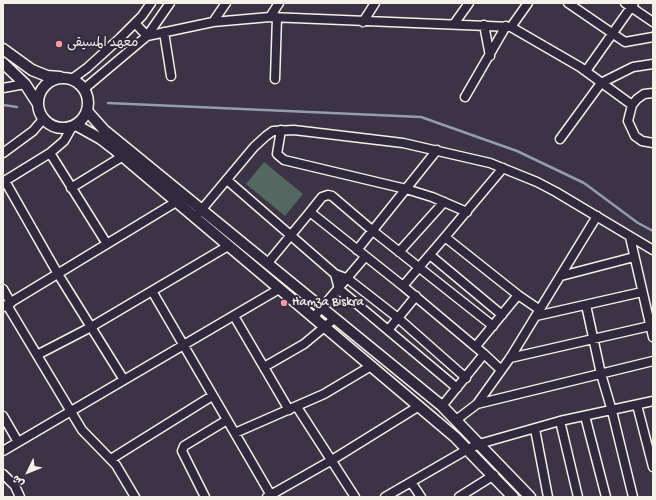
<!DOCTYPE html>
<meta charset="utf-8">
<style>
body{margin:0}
#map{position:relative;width:656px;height:500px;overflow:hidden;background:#3c3345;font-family:"Gochi Hand","Playpen Sans Arabic",sans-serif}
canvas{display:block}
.frame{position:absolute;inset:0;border:4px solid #f4f1e8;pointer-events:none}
.north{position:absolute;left:8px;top:452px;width:40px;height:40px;-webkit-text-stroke:3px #2f2a3d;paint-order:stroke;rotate:227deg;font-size:11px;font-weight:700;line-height:16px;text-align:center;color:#f4f1e8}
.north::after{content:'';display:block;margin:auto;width:14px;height:18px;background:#f4f1e8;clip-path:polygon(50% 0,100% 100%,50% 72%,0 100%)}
</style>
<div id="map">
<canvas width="656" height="500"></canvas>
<div class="frame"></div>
<div class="north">ش</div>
</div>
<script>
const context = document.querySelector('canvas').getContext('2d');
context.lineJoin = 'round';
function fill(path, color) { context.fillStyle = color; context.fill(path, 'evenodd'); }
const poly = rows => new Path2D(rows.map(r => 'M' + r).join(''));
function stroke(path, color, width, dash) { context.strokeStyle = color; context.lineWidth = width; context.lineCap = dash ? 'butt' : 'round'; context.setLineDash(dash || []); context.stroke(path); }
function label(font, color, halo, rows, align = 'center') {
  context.font = font + ' "Gochi Hand","Playpen Sans Arabic",sans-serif'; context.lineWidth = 4; context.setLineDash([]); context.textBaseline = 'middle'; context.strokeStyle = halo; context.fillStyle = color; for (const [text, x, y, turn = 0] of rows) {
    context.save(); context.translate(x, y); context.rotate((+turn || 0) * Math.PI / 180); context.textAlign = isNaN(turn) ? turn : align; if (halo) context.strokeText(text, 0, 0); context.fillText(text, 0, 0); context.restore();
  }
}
const green = poly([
 [264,162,303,194,285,216,246,184]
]);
const stream = poly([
 [108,103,421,117,517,151,584,183,638,223,653,231],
 [3,105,17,107]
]);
const minor = poly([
 [568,3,625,42,653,37],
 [625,3,653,22],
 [270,17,279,3],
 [213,22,226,3],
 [363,22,375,3],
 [135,23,147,36,213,22,270,17,511,27,580,67,632,105],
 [454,24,469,3],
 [484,25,490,56],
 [511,27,528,3],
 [164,32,171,76],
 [586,71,634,3],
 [72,79,87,68,120,38,142,16,151,3],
 [275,79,277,17],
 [3,88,25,84],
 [84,89,147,36,170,3],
 [653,93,644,94,637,99,632,105,628,121,635,136,642,141,653,143],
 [465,97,506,26],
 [281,130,277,154,284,160,406,189,432,197,467,212],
 [560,139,601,83,633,67,653,64],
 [3,153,33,131,44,118],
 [50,153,107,244],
 [227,180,335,274,348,279,398,318,466,378],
 [5,181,58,274,124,380],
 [3,182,50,153,64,141,72,127],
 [71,188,123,156],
 [310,212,322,197,328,195,332,196,373,231,493,326],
 [198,214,254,147,266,136,273,131,294,130,403,143,490,163,537,182,556,192,653,250],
 [445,237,503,168],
 [630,237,653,337],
 [357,250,437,150],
 [399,252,444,202],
 [430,255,502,315],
 [267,264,310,212,403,286,484,354,442,406],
 [335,274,339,289,457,388],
 [561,276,634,257],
 [403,286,445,237,518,295,476,346],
 [3,289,11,303],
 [152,291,272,497],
 [518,295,540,310],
 [7,305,82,430,116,465,135,497],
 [586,305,601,374,612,411,633,497],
 [3,307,176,202],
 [234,316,289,410],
 [536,316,642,292],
 [313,318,365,257],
 [389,329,416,296],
 [484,354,501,370],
 [37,355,91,327,228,246],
 [510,358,650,326],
 [264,367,304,344,334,319],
 [477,404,653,361],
 [637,405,653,467],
 [297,407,355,497],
 [3,416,18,442],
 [585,416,606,497],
 [456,420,477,404,510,358,597,216],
 [560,421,578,497],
 [535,429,548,497],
 [235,433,324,394,371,366],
 [3,451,279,289],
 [111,459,212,396],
 [3,474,15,486,20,497],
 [411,482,421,497],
 [205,497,182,451,184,446,227,420],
 [267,497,332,460,419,406],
 [385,497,468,449,479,444,560,421,653,401],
 [459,497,494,475]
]);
const tertiary = poly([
 [3,49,32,70,47,76,60,77],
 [3,63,25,84,38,104],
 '38 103a25 25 0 1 1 50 0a25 25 0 1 1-50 0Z',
 [87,111,104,130,442,406,530,497],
 [76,125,101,139,114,149,455,437,513,497]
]);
const markers = [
 [59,44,4,"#ff9aa2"],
 [284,303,4,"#ff9aa2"]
];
const poiNames = [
 ["معهد المسيقى",67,44],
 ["Hamza Biskra",292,303]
];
fill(green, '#546862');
stroke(stream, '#939fa8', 2.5);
stroke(minor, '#f4f1e8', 11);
stroke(tertiary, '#f4f1e8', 13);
stroke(minor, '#2f2a3d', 8);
stroke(tertiary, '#2f2a3d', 10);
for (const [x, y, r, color] of markers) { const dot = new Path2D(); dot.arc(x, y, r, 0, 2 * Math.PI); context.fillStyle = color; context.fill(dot); stroke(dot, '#2f2a3d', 1.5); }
label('13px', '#f4f1e8', '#2f2a3d', poiNames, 'left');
</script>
